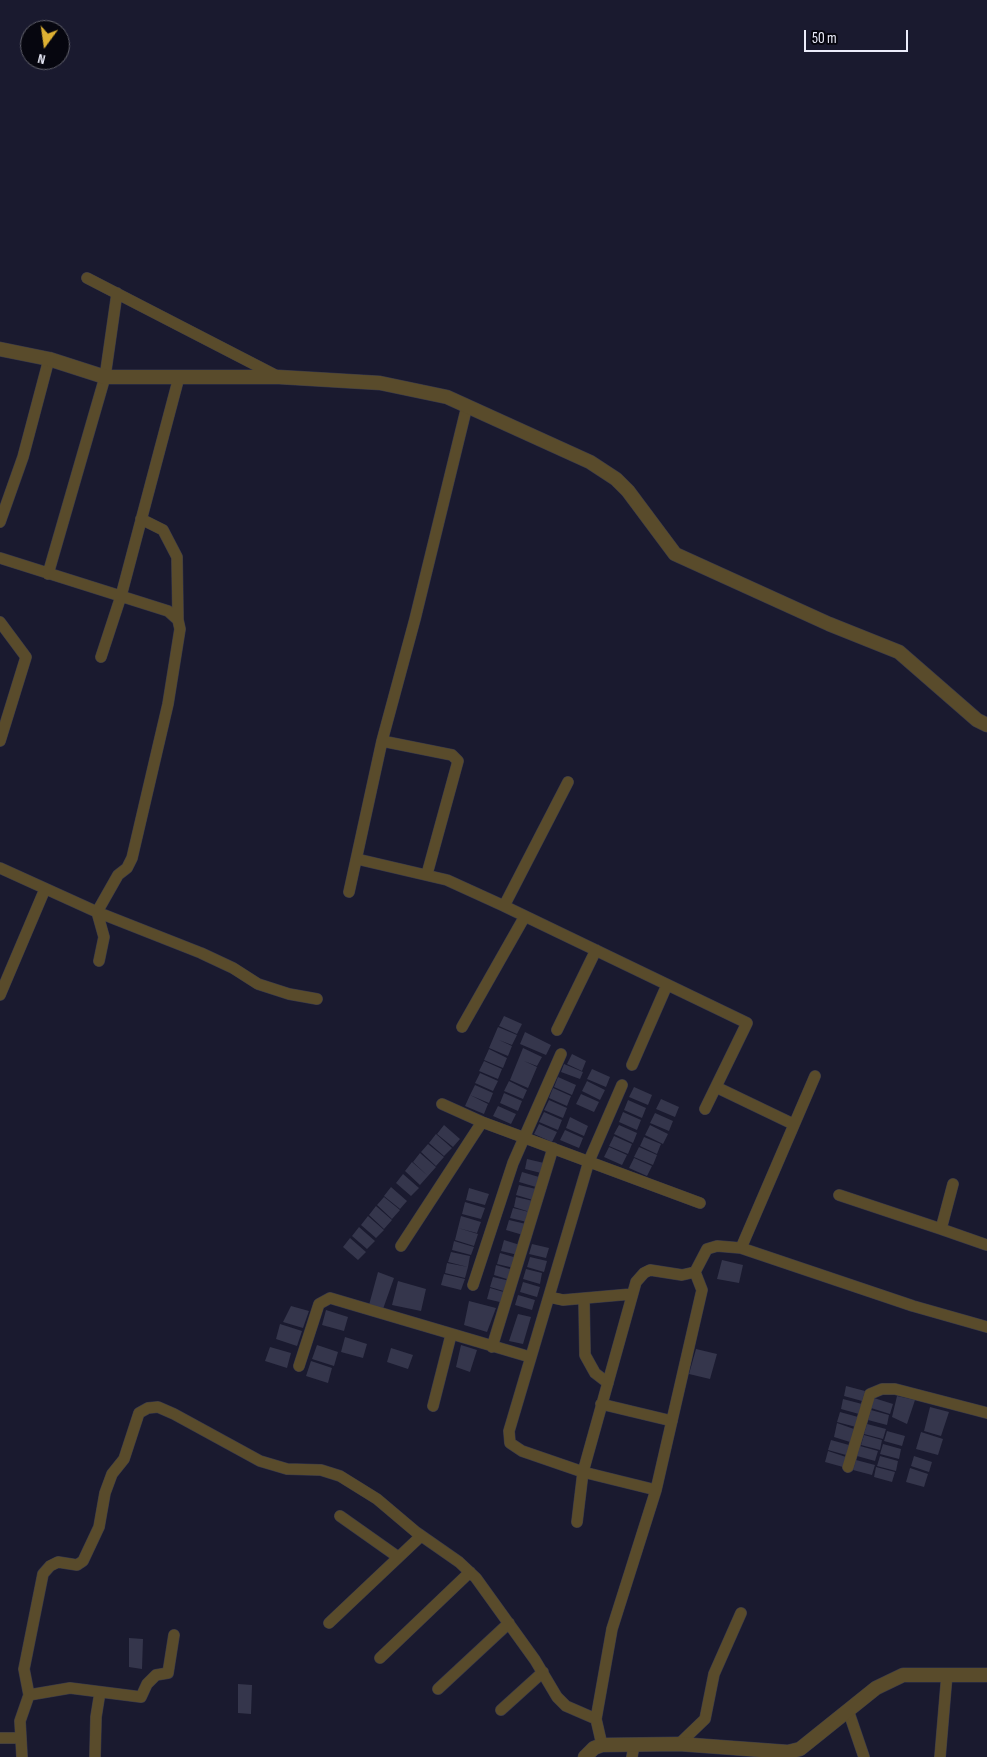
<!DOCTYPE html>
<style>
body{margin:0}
#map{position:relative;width:987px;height:1757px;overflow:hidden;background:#1a1a2f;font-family:"Sofia Sans Condensed",sans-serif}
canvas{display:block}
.north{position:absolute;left:20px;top:20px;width:50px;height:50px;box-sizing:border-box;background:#06060f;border:1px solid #62626d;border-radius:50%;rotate:194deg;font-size:14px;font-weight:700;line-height:20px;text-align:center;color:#ecedfb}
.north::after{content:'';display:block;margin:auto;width:18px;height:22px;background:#deb133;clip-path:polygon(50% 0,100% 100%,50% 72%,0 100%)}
.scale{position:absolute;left:804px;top:30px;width:104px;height:22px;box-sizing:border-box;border:2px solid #ecedfb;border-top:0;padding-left:6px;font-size:15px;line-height:18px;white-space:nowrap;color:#ecedfb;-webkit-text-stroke:4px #06060f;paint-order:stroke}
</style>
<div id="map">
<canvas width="987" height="1757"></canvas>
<div class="north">N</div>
<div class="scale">50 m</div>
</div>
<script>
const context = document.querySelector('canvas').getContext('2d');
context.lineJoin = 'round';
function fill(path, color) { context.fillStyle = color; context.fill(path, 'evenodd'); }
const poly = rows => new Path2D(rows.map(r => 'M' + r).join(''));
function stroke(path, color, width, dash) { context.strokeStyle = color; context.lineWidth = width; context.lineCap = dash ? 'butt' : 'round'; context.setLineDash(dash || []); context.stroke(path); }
const building = poly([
 [504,1016,522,1024,517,1034,499,1026],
 [498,1027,517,1035,512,1045,499,1040,512,1046,508,1056,489,1048],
 [525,1032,551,1045,546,1055,520,1044],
 [523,1048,542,1057,537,1066,524,1061,537,1067,528,1088,510,1080],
 [489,1049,507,1058,503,1068,484,1060],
 [572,1054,586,1061,582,1071,567,1064],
 [484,1061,502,1069,498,1079,479,1071],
 [564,1064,583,1072,580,1079,561,1072],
 [592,1069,610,1077,606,1087,587,1079],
 [480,1073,498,1081,493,1091,475,1083],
 [558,1077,576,1085,572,1095,554,1087],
 [509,1081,527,1090,523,1099,504,1091],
 [587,1081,605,1090,600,1100,582,1091],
 [475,1085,493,1093,489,1103,470,1095],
 [634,1087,652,1095,648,1105,629,1097],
 [553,1088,571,1096,567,1106,549,1098],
 [504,1093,522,1101,518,1111,500,1103],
 [581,1094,599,1102,594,1112,576,1104],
 [470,1095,488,1104,484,1114,465,1106],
 [661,1099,679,1107,675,1117,656,1109],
 [549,1100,567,1108,563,1118,544,1110],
 [628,1100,646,1108,642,1118,624,1110],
 [498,1106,516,1114,511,1124,493,1116],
 [544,1112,562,1120,558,1130,539,1122],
 [623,1112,641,1120,637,1130,619,1122],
 [655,1113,673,1121,669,1131,650,1123],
 [570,1117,588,1126,584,1136,566,1128],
 [539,1124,557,1132,552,1142,534,1134],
 [444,1125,460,1139,453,1147,437,1134],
 [619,1125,637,1133,633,1143,614,1134],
 [650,1125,668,1134,663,1144,645,1135],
 [565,1130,583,1138,579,1148,560,1140],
 [436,1134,452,1148,444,1156,429,1143],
 [614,1136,632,1144,628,1154,609,1146],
 [644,1137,661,1144,657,1154,640,1146],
 [428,1144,444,1157,436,1166,421,1152],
 [609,1147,627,1155,622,1165,604,1157],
 [639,1147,657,1155,653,1165,634,1157],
 [420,1153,436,1167,428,1176,413,1162],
 [634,1158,652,1166,647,1176,629,1168],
 [527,1159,544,1163,541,1173,525,1169],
 [412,1162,428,1176,420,1185,405,1171],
 [522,1172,539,1177,536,1187,519,1182],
 [403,1174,419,1188,411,1196,396,1183],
 [519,1185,536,1189,533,1200,516,1195],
 [391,1187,407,1201,400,1209,384,1196],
 [469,1188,489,1194,485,1205,466,1200],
 [384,1197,400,1210,392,1219,377,1205],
 [516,1197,533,1201,530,1212,514,1207],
 [465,1202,485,1208,481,1219,462,1214],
 [376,1206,392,1220,384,1229,369,1215],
 [513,1208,529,1212,527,1222,510,1218],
 [368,1216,384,1230,376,1238,361,1225],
 [461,1216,481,1222,477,1233,458,1228],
 [509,1220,526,1224,523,1235,506,1230],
 [359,1227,375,1241,367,1249,352,1236],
 [458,1228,478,1234,474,1246,455,1240],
 [350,1238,366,1252,358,1260,343,1247],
 [504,1240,520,1245,518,1255,501,1251],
 [454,1241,474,1247,471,1255,452,1250],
 [532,1244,549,1248,546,1258,529,1254],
 [451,1252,470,1256,468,1267,448,1262],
 [500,1253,517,1258,514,1268,497,1264],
 [530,1257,547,1261,544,1272,527,1267],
 [722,1260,743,1265,739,1283,717,1279],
 [447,1263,468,1267,465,1278,445,1273],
 [496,1265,513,1270,510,1280,494,1275],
 [526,1269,542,1273,540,1284,523,1279],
 [378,1272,394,1278,383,1309,369,1305],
 [444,1274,465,1279,461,1290,441,1285],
 [493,1277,510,1281,507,1292,490,1287],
 [398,1281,426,1289,421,1311,392,1305],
 [523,1282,540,1287,537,1297,520,1292],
 [490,1288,507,1293,504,1303,487,1299],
 [518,1295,535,1300,532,1310,515,1305],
 [469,1301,496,1308,487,1332,464,1325],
 [291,1306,309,1311,303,1328,283,1322],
 [326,1310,348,1317,344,1331,322,1325],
 [518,1314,531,1317,523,1344,509,1341],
 [280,1324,302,1331,297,1346,276,1339],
 [345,1337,367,1344,363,1358,341,1352],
 [317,1345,338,1352,334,1366,312,1359],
 [461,1345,477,1350,470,1372,456,1367],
 [270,1347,291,1353,287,1368,265,1361],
 [391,1348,413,1355,408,1369,387,1362],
 [696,1349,717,1354,710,1379,689,1374],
 [311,1361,332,1368,328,1383,306,1376],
 [846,1386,865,1391,862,1401,844,1396],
 [897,1396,915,1400,907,1424,892,1417],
 [874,1398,893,1404,890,1414,871,1408],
 [843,1399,862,1404,859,1414,841,1409],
 [930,1407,949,1412,941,1436,924,1431],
 [871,1410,889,1415,887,1425,868,1420],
 [840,1412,858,1417,856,1427,837,1422],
 [837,1423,854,1429,850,1442,834,1437],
 [867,1424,886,1429,883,1439,864,1434],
 [887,1431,905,1436,902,1446,884,1441],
 [921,1432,943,1439,938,1455,916,1449],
 [864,1435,882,1440,880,1450,861,1445],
 [831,1440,849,1445,846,1455,828,1450],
 [883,1444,901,1449,899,1459,880,1454],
 [860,1446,878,1451,875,1461,857,1456],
 [828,1451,846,1457,843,1467,825,1462],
 [880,1456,898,1461,896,1471,877,1466],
 [914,1456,932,1462,929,1472,911,1466],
 [856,1460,875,1465,872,1475,853,1470],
 [876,1467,895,1472,892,1482,874,1477],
 [910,1468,928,1474,924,1487,906,1482],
 [129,1638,143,1639,142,1669,129,1667],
 [238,1684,252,1685,251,1714,238,1713]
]);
const minor = poly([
 [87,278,277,376],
 [141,519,163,530,177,557,178,620],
 [0,522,23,457,49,359],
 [0,558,168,611,178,620,180,629,168,704,132,858,127,868,118,875,97,912,104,937,99,961],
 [48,574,105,377,117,293],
 [0,622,26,657,0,741],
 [101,657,121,596,179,377],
 [382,741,452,755,458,761,427,874],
 [568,782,504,906,747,1023,705,1109],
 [357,859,447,880,504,906],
 [0,868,97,912,201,953,233,968,258,984,289,994,317,999],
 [349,892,382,741,415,619,467,406],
 [0,995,45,889],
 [462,1027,525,916],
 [557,1030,596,950],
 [632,1065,667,985],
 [815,1076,741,1248,913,1306,987,1327],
 [622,1085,589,1161,509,1431,510,1443,522,1451,583,1472,656,1490],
 [716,1087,793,1124],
 [442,1104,482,1122,700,1203],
 [953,1184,941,1229,987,1245],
 [839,1195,941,1229],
 [401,1246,482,1122],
 [695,1272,707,1249,717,1246,741,1248],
 [473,1285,513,1163,561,1054],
 [549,1297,563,1300,632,1294],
 [584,1299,585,1355,595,1373,608,1383],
 [492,1347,553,1148],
 [299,1366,319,1304,330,1298,530,1357],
 [601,1404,672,1421],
 [433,1406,451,1335],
 [848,1467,870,1394,882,1389,895,1389,987,1413],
 [340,1516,398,1557],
 [577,1522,583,1472,636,1282,644,1273,650,1270,682,1275,695,1272,702,1290,656,1490,612,1629,596,1719,602,1745],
 [329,1623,421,1536],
 [174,1635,168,1673,156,1675,147,1684,141,1697,70,1688,29,1695,24,1669,43,1574,50,1566,58,1562,77,1565,83,1561,99,1527,105,1493,112,1474,124,1459,139,1413,148,1408,158,1407,174,1414,260,1461,287,1469,321,1470,340,1476,377,1499,416,1532,459,1562,476,1578,535,1660,557,1697,566,1706,596,1719],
 [380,1658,470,1572],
 [438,1689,509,1623],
 [501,1710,543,1672],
 [848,1710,864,1757],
 [0,1738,20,1738],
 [679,1744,705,1719,714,1674,741,1613],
 [22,1757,20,1721,29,1695],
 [95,1757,96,1717,100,1692],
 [632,1757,634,1745],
 [940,1757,947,1674]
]);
const tertiary = poly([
 [0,349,49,359,105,377,279,377,380,383,447,397,590,462,616,479,628,491,675,554,829,624,899,652,977,720,987,725],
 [585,1757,594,1748,602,1745,679,1744,788,1752,800,1749,876,1688,903,1675,987,1675]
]);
fill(building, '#35364c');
stroke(minor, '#37384c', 12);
stroke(tertiary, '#37384c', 15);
stroke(minor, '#594b2b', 11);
stroke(tertiary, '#594b2b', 14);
</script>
